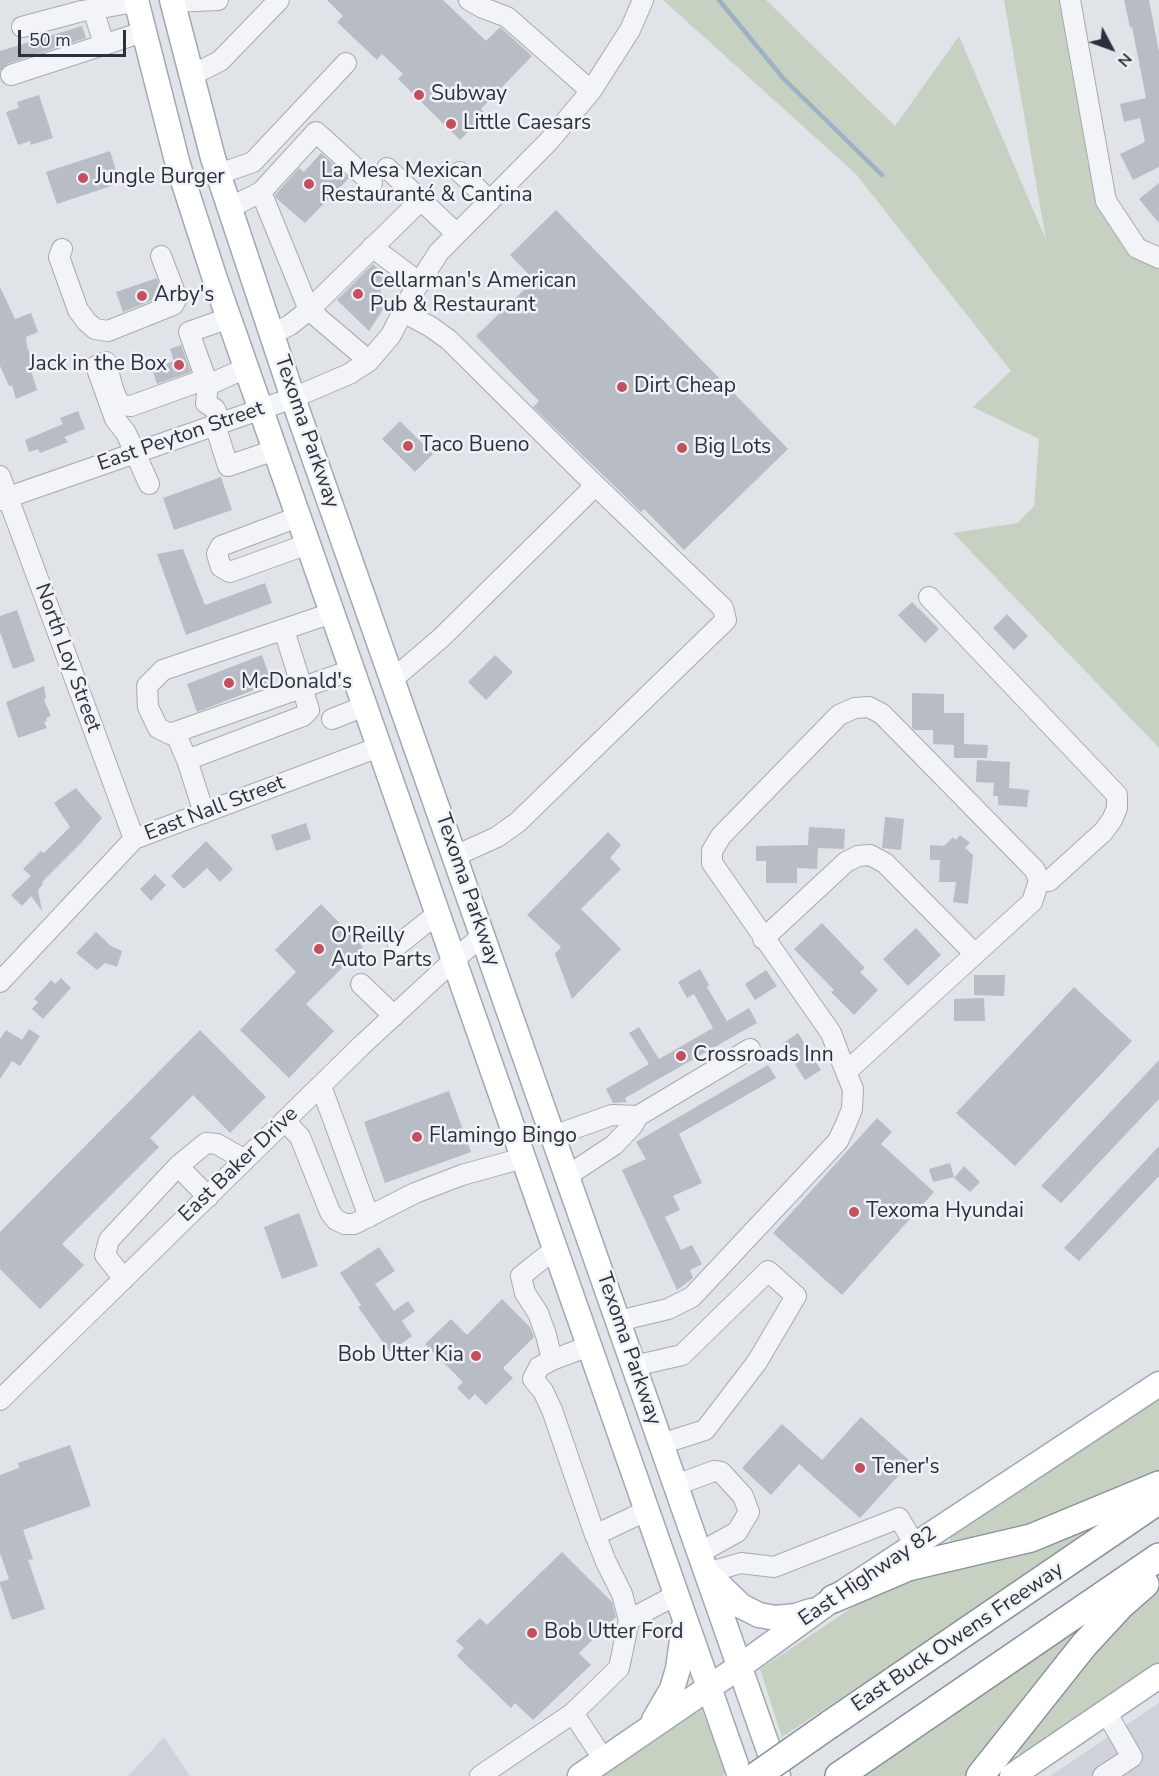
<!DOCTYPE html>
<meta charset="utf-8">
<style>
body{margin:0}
#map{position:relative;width:1159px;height:1776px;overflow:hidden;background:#e0e3e8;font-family:"Nunito Sans",sans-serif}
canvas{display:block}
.north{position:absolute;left:1081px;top:18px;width:60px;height:60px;-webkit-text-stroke:4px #f0f2f6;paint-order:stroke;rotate:131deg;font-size:16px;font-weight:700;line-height:24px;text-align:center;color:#2a313e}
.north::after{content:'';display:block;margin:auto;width:21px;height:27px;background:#2a313e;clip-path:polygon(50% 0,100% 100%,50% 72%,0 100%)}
.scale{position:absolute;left:18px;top:30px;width:108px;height:27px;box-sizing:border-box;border:3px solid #2a313e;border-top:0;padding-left:8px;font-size:18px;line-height:21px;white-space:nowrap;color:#2a313e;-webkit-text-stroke:4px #f0f2f6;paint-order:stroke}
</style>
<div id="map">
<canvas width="1159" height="1776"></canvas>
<div class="north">N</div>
<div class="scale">50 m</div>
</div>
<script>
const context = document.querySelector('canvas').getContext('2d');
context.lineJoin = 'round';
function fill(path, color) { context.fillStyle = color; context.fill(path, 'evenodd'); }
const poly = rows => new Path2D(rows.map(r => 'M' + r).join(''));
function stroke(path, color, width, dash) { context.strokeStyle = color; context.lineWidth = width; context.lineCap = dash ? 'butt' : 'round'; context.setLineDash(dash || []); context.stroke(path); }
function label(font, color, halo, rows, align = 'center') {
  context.font = font + ' "Nunito Sans",sans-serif'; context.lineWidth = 5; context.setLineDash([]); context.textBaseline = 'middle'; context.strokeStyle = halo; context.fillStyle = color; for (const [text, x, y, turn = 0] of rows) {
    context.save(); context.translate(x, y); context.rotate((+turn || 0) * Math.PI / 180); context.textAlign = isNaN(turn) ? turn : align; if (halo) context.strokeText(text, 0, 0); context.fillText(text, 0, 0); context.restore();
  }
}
const built = poly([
 [1159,1703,1159,1776,1050,1776],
 [164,1737,190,1776,128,1776]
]);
const green = poly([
 [663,0,766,0,895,126,959,36,1046,240,1004,0,1064,0,1101,202,1159,264,1159,748,953,533,1018,523,1034,506,1039,439,973,407,1011,371,856,174],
 [1159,1397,1159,1477,1096,1508,951,1545,950,1537,954,1534],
 [1089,1526,1093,1532,782,1737,760,1669,859,1603,907,1579],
 [1159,1582,1159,1672,1019,1757,1020,1745,1131,1606],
 [1101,1614,974,1776,862,1776],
 [701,1707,726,1773,722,1776,601,1776]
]);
const stream = poly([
 [719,0,783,78,882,175]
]);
const building = poly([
 [327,0,443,0,486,41,500,27,532,56,481,109,485,113,460,140,398,79,403,74,382,54,377,60,337,22,343,16],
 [1124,0,1149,0,1159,52,1159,167,1133,180,1120,154,1145,142,1140,118,1124,122,1120,104,1146,98,1132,27,1130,28],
 [82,26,86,38,7,64,0,71,0,51],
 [39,95,53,138,31,145,30,141,18,145,6,112,19,108,17,102],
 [110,151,120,183,57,204,46,172],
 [321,153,349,178,305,223,276,198,275,195,299,168,304,172],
 [1159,183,1159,223,1139,199],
 [556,210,788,449,684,550,644,509,641,512,533,407,539,401,476,336,534,280,510,255],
 [373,264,390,280,380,291,386,297,379,305,384,308,369,331,337,300],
 [157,278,163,296,123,312,116,292],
 [0,287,15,319,31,313,38,332,26,337,27,347,36,369,31,371,37,390,16,399,12,385,9,386,0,366],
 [181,345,191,372,157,384,152,369,174,361,170,349],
 [78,411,85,429,64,437,68,442,40,453,38,449,29,452,25,440,63,424,60,418],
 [400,421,433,454,415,472,382,439],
 [221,477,232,510,174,530,163,498],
 [183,549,205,605,265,583,272,603,186,635,157,554],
 [912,602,939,629,925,643,898,615],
 [17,610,35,661,13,669,0,632,0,616],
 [1007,614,1028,636,1014,650,993,628],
 [262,655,272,683,197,712,187,684],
 [495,655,513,672,486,700,468,682],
 [44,686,46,698,44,700,51,716,46,718,47,721,44,722,47,728,18,738,6,702],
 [912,693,944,694,944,713,964,713,964,744,988,745,987,758,954,758,954,745,933,744,933,730,914,730,912,727],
 [977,760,1010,762,1009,788,1029,790,1027,807,998,805,998,796,993,796,994,783,976,782],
 [76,788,102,818,81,843,42,882,43,884,38,890,42,911,31,896,22,906,11,895,31,876,23,869,41,851,44,853,70,827,54,803],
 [885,817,904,819,901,850,882,848],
 [306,823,311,839,276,851,271,835],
 [809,827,845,829,844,849,818,848,817,869,797,868,797,883,766,883,766,861,756,861,756,846,808,845],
 [608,832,621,845,610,858,621,869,581,909,621,949,572,999,555,954,561,947,527,915],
 [960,835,970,843,965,848,973,855,968,904,953,902,956,882,939,882,940,860,930,860,930,845,944,846,953,837,956,840],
 [206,841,233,869,220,882,207,868,184,889,171,876],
 [155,874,166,885,151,901,140,889],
 [321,904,363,947,306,1004,334,1031,289,1078,240,1030,296,972,275,950],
 [822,923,865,968,860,972,878,990,854,1015,831,992,834,990,794,949],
 [916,928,941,955,908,986,883,959],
 [96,932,111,946,122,951,117,967,105,963,97,970,76,953],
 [700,969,709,985,707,987,727,1021,749,1008,757,1023,625,1098,627,1102,613,1103,606,1089,649,1064,629,1033,639,1027,659,1059,713,1028,694,994,687,998,678,982],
 [766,970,777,986,755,1000,745,984],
 [974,975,1005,975,1004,996,974,995],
 [61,978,71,988,43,1019,32,1009,38,1002,34,999,51,980,55,984],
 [1074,987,1132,1041,1015,1166,956,1113],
 [984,998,985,1021,954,1021,954,999],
 [29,1029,40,1036,20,1066,12,1061,0,1079,0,1039,6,1030,22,1040],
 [200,1030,266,1097,230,1133,193,1095,150,1138,159,1147,62,1244,84,1265,40,1309,0,1269,0,1232],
 [798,1033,821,1070,805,1080,782,1044],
 [1159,1060,1159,1099,1061,1203,1041,1186],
 [768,1065,776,1078,679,1134,702,1183,673,1196,680,1210,665,1217,681,1250,692,1245,702,1264,690,1270,693,1278,677,1290,622,1170,646,1159,636,1142],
 [449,1091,471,1152,385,1183,364,1122],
 [877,1118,892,1132,881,1144,934,1192,842,1295,773,1233],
 [1159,1146,1159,1176,1079,1261,1064,1248],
 [950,1163,954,1177,933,1182,929,1169],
 [964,1166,980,1182,970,1192,954,1178],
 [299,1213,318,1266,282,1279,264,1227],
 [379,1247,395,1271,375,1284,394,1311,408,1301,415,1311,402,1321,412,1336,390,1352,358,1307,361,1305,340,1273],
 [502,1299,530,1327,534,1337,503,1368,513,1378,486,1405,475,1394,469,1400,457,1388,463,1382,425,1344,451,1319,467,1335],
 [861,1417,911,1462,860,1518,799,1464,771,1495,742,1468,782,1424,822,1460],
 [70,1445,91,1506,23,1530,33,1559,28,1560,45,1609,12,1620,0,1584,0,1582,9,1579,0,1553,0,1475,19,1468,18,1463],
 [562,1552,612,1602,616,1617,579,1653,591,1665,533,1720,515,1703,511,1708,457,1656,464,1648,456,1641,480,1618,487,1625]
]);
const minor = poly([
 [469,0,483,8,507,17,591,91],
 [1070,0,1106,201,1137,248,1159,258],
 [173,2,218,0],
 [93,9,104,44],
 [22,27,82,11,136,2],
 [11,75,143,32],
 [192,75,220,61,279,0],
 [387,168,457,234],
 [460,172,490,201],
 [219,174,253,162,346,63],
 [261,192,309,310,369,361],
 [229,208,261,192,316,132,372,183],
 [372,247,420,283],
 [62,249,59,257,78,310,87,322,95,329,108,331,173,305,177,298,161,256],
 [272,334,290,325,309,310,421,200],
 [208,385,189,332,229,318],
 [221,423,215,409,206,403,208,385,246,368],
 [215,425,228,466,275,450],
 [0,476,134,839],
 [149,484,126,433,115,419,96,366,106,362,113,389,118,401,123,405,131,406,206,379],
 [0,500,293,398,349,374,369,361,391,335,412,294,439,252,549,141,591,91,630,30,643,0],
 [298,517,221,546,217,554,221,567,230,572,308,544],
 [929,597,1117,795,1117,808,1112,820,1103,832,1049,881,1039,881],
 [332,613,163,670,147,686,148,707,158,728,170,734,352,670],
 [393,679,441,638,591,490,591,481,449,340,431,327,403,312],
 [332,719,365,706],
 [175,732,187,760,204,813],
 [187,760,303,716,309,710,284,630],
 [455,856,497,837,518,822,726,620,723,608,591,481],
 [763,939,846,862,858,856,870,855,885,863,975,954],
 [398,945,437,914],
 [0,982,134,839,379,747],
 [361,984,394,1016],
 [321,1086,369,1217],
 [638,1116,750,1049],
 [285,1121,300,1137,330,1212,336,1220,345,1224,354,1224,415,1193,462,1175,523,1158],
 [553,1136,612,1115,638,1116,633,1125,614,1145,567,1176],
 [178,1166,208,1197],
 [555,1249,521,1276,525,1293,538,1313,546,1335,552,1360,589,1346],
 [124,1279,105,1255,109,1240,178,1166,206,1143,217,1144,245,1160],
 [618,1321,668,1309,692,1297,838,1141,846,1124,852,1109,853,1089,846,1072,842,1062,831,1033,712,863,712,851,721,836,839,715,855,708,869,707,882,714,1035,870,1039,881,1032,902,846,1072],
 [552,1360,539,1367,533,1379,543,1391,552,1410,595,1535,646,1511],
 [634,1366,682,1355,768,1271,796,1296,757,1362,705,1430,661,1444],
 [0,1400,361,1046,454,960,483,935],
 [676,1485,714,1471,721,1472,743,1496,749,1512,737,1532,699,1553],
 [706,1573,741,1563,774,1567,899,1518,915,1545],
 [629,1620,676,1595],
 [573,1713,604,1760],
 [480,1776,573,1713,619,1668,629,1620,622,1594,606,1562,595,1534],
 [1103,1776,1132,1757,1106,1712]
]);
const major = poly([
 [136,0,178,165,214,276,740,1776],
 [172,0,213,158,293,398,778,1776],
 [711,1577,741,1606,759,1615,776,1618,796,1616,811,1611],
 [654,1720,672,1689,678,1669,684,1626],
 [580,1776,739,1667,833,1599,1159,1384],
 [1012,1776,1159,1676]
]);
const highway = poly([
 [833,1599,908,1567,1031,1538,1159,1485],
 [829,1725,1159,1500],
 [839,1776,1159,1557],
 [980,1776,1084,1645,1121,1605,1145,1584]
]);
const highwayBridge = poly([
 [756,1776,829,1725]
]);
const markers = [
 [419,95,6,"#c44f5e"],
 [451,124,6,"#c44f5e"],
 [83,178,6,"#c44f5e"],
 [309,184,6,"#c44f5e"],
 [358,294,6,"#c44f5e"],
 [142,296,6,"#c44f5e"],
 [179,365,6,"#c44f5e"],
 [622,387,6,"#c44f5e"],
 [408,446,6,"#c44f5e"],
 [682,448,6,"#c44f5e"],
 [229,683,6,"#c44f5e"],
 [319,949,6,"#c44f5e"],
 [681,1056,6,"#c44f5e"],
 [417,1137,6,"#c44f5e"],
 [854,1212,6,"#c44f5e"],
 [476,1356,6,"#c44f5e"],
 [860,1468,6,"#c44f5e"],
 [532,1633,6,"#c44f5e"]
];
const poiNames = [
 ["Subway",431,95],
 ["Little Caesars",463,124],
 ["La Mesa Mexican",321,172],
 ["Restauranté & Cantina",321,196],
 ["Jungle Burger",95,178],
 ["Cellarman's American",370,282],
 ["Pub & Restaurant",370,306],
 ["Arby's",154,296],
 ["Jack in the Box",167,365,"right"],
 ["Dirt Cheap",634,387],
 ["Taco Bueno",420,446],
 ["Big Lots",694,448],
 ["McDonald's",241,683],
 ["O'Reilly",331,937],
 ["Auto Parts",331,961],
 ["Crossroads Inn",693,1056],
 ["Flamingo Bingo",429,1137],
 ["Texoma Hyundai",866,1212],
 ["Bob Utter Kia",464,1356,"right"],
 ["Tener's",872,1468],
 ["Bob Utter Ford",544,1633]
];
const streetNames = [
 ["Texoma Parkway",306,432,71],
 ["East Peyton Street",181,437,-19],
 ["North Loy Street",67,658,70],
 ["East Nall Street",215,809,-21],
 ["Texoma Parkway",467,890,71],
 ["East Baker Drive",239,1165,-44],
 ["Texoma Parkway",628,1349,71],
 ["East Highway 82",868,1577,-34],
 ["East Buck Owens Freeway",958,1638,-34]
];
fill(built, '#cfd2da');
fill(green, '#c6d1c2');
stroke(stream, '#9eb0c6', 4.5);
fill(building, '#b8bcc5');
stroke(minor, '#a6aab2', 22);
stroke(major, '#a1a8b3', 27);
stroke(highway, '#89919e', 30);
stroke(minor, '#f3f4f7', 20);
stroke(major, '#fff', 24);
stroke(highway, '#fff', 27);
stroke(highwayBridge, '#89919e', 30, []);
stroke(highwayBridge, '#fff', 27);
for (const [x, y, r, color] of markers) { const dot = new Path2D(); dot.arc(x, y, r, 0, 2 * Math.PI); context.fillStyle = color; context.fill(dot); stroke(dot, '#f0f2f6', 2); }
label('21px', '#2a313e', '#f0f2f6', poiNames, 'left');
label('21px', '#2a313e', '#f0f2f6', streetNames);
</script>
